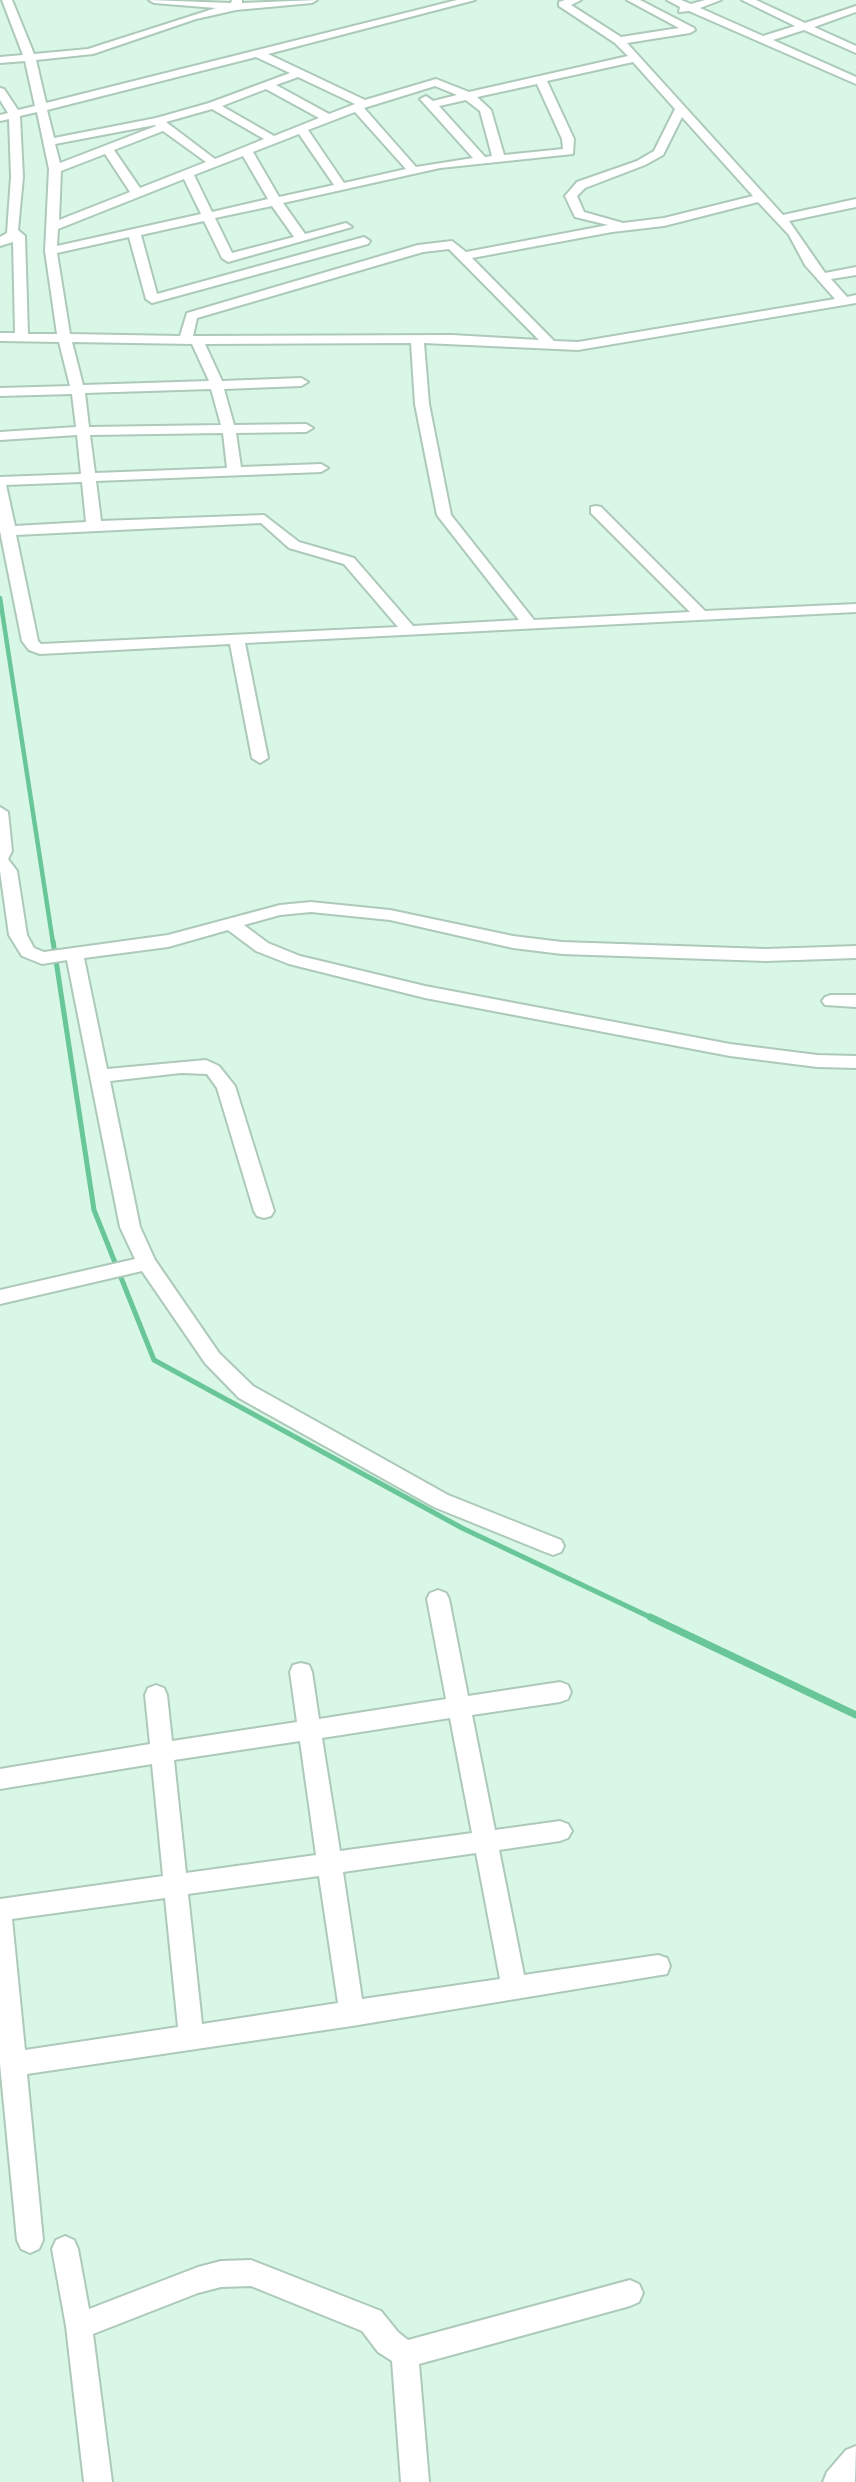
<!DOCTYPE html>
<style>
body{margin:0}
canvas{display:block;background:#d9f7e7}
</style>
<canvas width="856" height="2482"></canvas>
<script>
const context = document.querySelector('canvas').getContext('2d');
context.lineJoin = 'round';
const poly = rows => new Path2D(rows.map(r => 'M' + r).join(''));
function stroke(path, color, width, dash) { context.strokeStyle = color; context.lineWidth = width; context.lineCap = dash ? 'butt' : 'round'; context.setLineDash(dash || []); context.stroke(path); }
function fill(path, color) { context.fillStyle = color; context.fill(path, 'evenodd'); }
const streamFar2 = poly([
 [0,598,53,943]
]);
const streamFar1 = poly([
 [53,941,94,1210,154,1360,462,1528,654,1619]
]);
const stream = poly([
 [650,1617,856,1715]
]);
const minor = poly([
 [2,0,12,0,34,54,88,49,216,8,154,3,149,0,231,3,232,0,242,0,242,3,317,0,312,3,236,10,196,19,93,54,36,60,46,103,457,0,475,0,268,54,365,100,436,79,469,92,628,56,615,43,559,6,559,2,565,0,581,0,571,5,621,37,679,28,627,0,640,0,694,28,695,30,690,33,627,43,783,215,856,199,856,207,789,221,825,273,856,267,856,275,831,279,847,297,856,295,856,303,578,350,424,343,429,404,451,515,534,620,690,612,591,513,591,507,596,506,601,507,705,611,856,604,856,612,245,643,268,758,260,763,252,758,230,644,40,654,29,650,22,641,0,531,0,477,81,474,77,435,0,440,0,432,76,427,72,394,0,396,0,388,70,386,59,342,0,341,0,333,15,333,13,242,0,246,0,237,7,233,11,177,9,119,0,121,0,115,8,113,0,100,0,88,4,89,18,110,35,106,25,61,0,63,0,57,23,55,2,0],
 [256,57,290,73,209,103,156,118,54,138,47,110,256,57],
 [633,62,675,109,654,151,637,161,577,182,565,196,575,217,608,225,466,252,452,241,418,245,187,313,180,336,70,334,57,253,129,237,146,299,152,303,368,244,370,241,364,237,157,294,141,235,204,221,222,258,228,262,352,227,346,223,305,234,283,203,440,168,573,154,574,139,547,81,633,62],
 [298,77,355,104,329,114,276,85,298,77],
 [537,84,562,139,563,149,504,155,491,110,477,97,537,84],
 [435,86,457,95,433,101,426,96,420,99,473,158,416,167,364,108,435,86],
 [266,89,319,118,274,136,222,106,266,89],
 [466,100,480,111,492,156,485,157,439,106,466,100],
 [212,109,264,139,215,159,166,122,212,109],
 [37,112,49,169,45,251,57,334,28,334,25,236,18,230,23,177,20,116,37,112],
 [355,112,406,169,344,183,308,130,355,112],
 [682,117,753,196,664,218,623,223,584,212,577,196,585,188,645,165,663,155,682,117],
 [155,125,156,126,60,163,55,144,155,125],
 [163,131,206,162,140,188,114,150,163,131],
 [299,134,334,185,279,197,253,152,299,134],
 [105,154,130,192,59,220,61,171,105,154],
 [243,156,268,199,212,212,194,175,243,156],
 [184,179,201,214,57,246,58,229,184,179],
 [758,202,789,235,805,265,835,299,578,342,554,341,472,258,612,232,664,226,758,202],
 [272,206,294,237,232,253,215,218,272,206],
 [449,249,539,340,452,335,193,336,197,318,423,252,449,249],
 [72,342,192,344,209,381,83,385,72,342],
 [411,343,415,404,437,515,519,620,413,626,354,558,299,542,264,515,101,521,96,481,321,472,328,468,321,464,241,467,236,433,306,432,313,428,306,424,234,425,224,389,301,386,308,382,301,378,222,381,205,344,411,343],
 [211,389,221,425,89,427,85,393,211,389],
 [223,433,227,468,95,473,90,435,223,433],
 [82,482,86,522,15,526,6,485,82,482],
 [261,523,289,548,344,564,398,627,41,644,38,641,16,535,261,523],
 [667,0,681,0,691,4,705,0,721,0,700,8,763,36,795,26,742,0,756,0,805,23,856,6,856,12,814,27,856,46,856,53,804,30,773,40,856,77,856,84,689,11,679,12,680,7,667,0],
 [0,807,8,812,12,851,8,859,17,871,27,935,34,948,44,952,168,935,280,905,311,902,390,910,513,936,562,942,766,949,856,946,856,958,766,961,562,954,513,948,390,920,311,912,280,915,244,925,268,943,300,956,425,986,730,1044,817,1055,856,1056,856,1068,817,1067,730,1056,425,998,289,964,256,951,228,930,168,947,84,958,107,1069,206,1060,219,1066,235,1086,274,1211,271,1216,264,1218,257,1216,254,1211,217,1088,207,1074,181,1073,110,1081,140,1227,155,1260,219,1353,253,1386,448,1495,561,1540,564,1546,561,1552,553,1555,545,1552,434,1507,239,1398,205,1363,142,1271,0,1304,0,1290,135,1259,120,1227,67,960,42,964,22,956,9,935,0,871,0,807],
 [831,995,856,995,856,1007,825,1005,822,1001,825,997,831,995],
 [438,1590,446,1593,449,1599,468,1696,560,1682,568,1685,571,1692,568,1699,560,1702,472,1715,495,1830,560,1821,568,1824,572,1831,568,1838,560,1841,499,1850,524,1975,658,1955,667,1958,670,1966,667,1974,352,2026,27,2074,43,2240,39,2249,30,2253,21,2249,17,2240,0,2064,0,1899,163,1876,152,1764,0,1789,0,1769,150,1744,145,1695,148,1688,156,1685,164,1688,167,1695,172,1741,297,1722,290,1672,293,1665,301,1663,309,1665,312,1672,319,1719,446,1699,427,1599,430,1593,438,1590],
 [450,1718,472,1833,340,1851,322,1738,450,1718],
 [300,1741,316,1855,186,1873,174,1760,300,1741],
 [476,1853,500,1979,362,1999,343,1872,476,1853],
 [319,1876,338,2003,202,2024,188,1894,319,1876],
 [165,1898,178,2027,25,2050,12,1919,165,1898],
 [65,2236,74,2240,78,2249,89,2309,198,2267,221,2261,251,2260,381,2311,398,2332,408,2340,630,2280,639,2284,643,2293,639,2302,630,2306,419,2364,429,2482,401,2482,392,2361,378,2352,362,2331,251,2286,221,2287,198,2293,93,2334,112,2482,84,2482,66,2326,52,2249,56,2240,65,2236],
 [856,2446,855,2482,823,2482,827,2472,846,2450,856,2446]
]);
stroke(streamFar2, '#69c699', 4.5);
stroke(streamFar1, '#69c699', 5);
stroke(stream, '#69c699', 7);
stroke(minor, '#acc9b9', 4);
fill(minor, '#fff');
</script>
